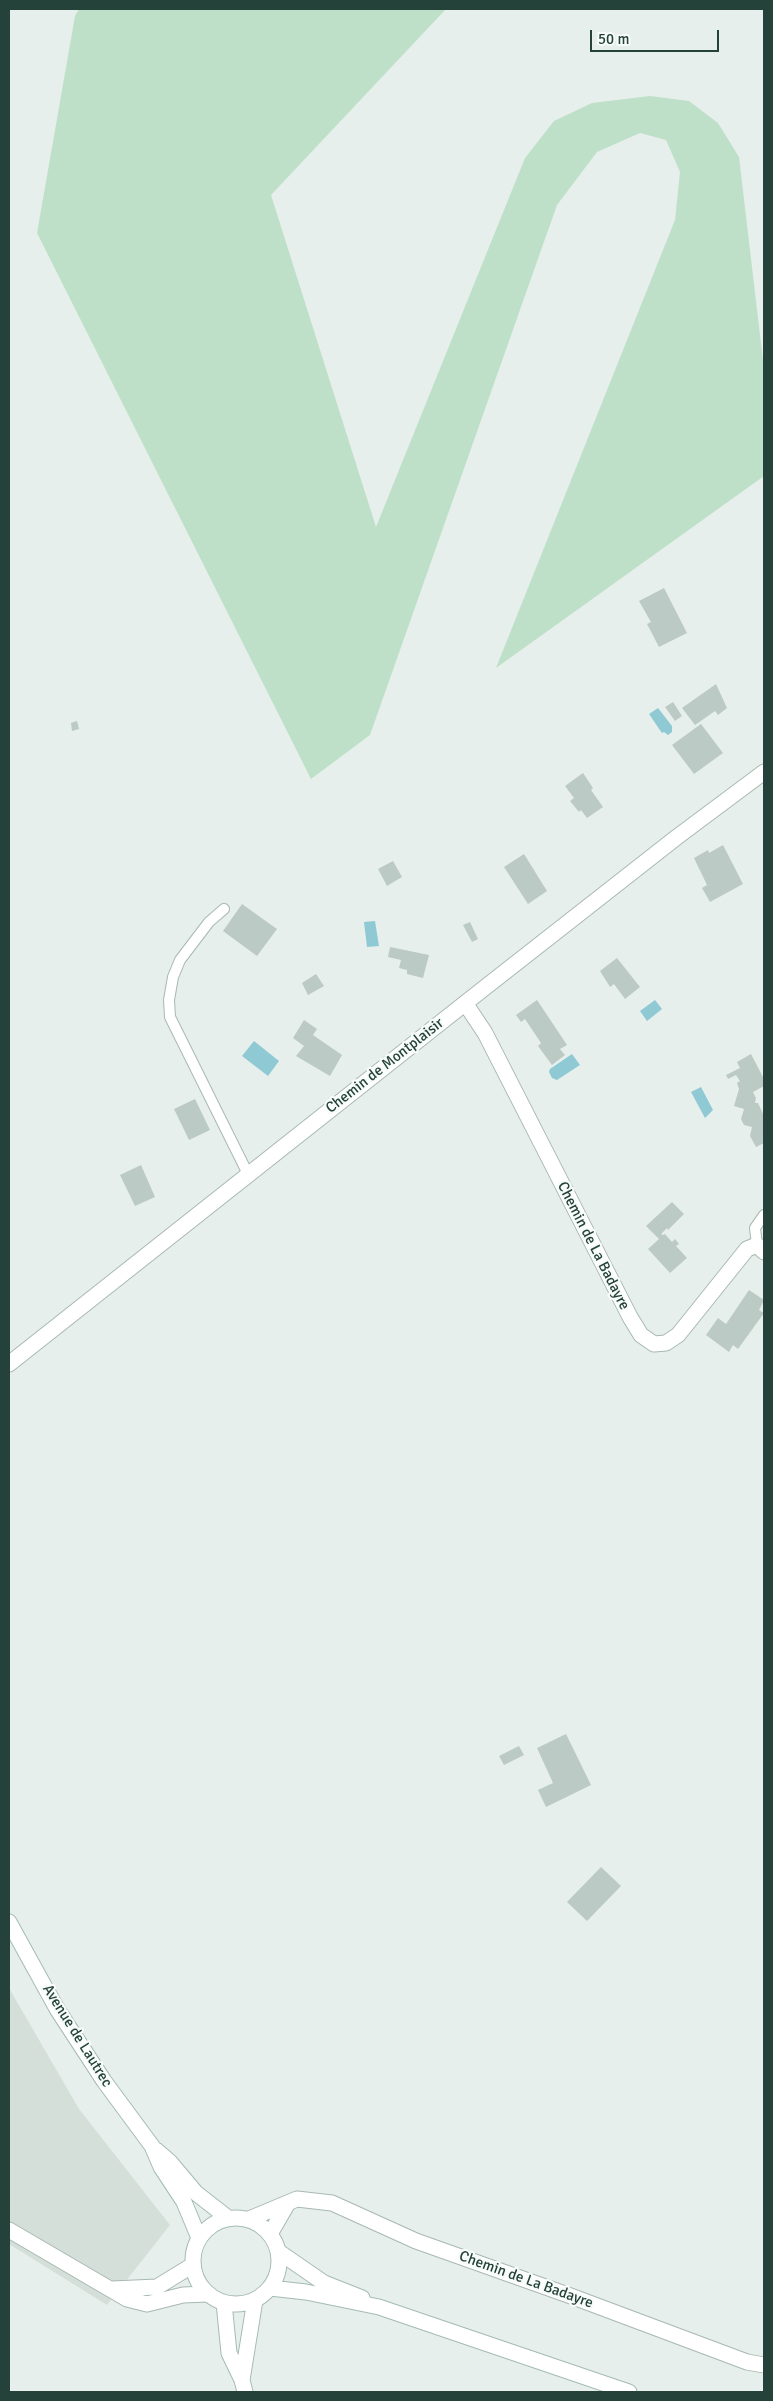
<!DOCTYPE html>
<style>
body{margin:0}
#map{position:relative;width:773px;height:2401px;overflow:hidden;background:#e6efeb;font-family:Signika,sans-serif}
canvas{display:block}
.frame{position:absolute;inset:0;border:10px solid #24423a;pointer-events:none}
.scale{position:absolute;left:590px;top:30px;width:129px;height:22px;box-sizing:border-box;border:2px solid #24423a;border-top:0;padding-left:6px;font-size:15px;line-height:18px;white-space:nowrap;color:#24423a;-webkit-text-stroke:4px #f7fbf9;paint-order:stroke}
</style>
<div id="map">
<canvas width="773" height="2401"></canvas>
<div class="frame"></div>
<div class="scale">50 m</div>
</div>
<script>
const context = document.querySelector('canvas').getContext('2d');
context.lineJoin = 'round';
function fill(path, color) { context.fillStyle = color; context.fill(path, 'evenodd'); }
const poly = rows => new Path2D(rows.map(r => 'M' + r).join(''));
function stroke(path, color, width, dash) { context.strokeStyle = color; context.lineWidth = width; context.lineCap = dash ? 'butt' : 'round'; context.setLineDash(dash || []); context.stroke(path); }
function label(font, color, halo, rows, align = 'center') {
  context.font = font + ' Signika,sans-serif'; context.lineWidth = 4.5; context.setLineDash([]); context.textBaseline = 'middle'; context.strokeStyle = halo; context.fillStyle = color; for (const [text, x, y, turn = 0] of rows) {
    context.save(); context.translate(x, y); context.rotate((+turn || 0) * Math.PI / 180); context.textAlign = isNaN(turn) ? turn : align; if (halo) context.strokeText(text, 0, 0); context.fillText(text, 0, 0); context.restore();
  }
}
const built = poly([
 [9,1988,79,2109,170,2225,107,2305,9,2244]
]);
const green = poly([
 [79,9,446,9,271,195,376,527,525,158,554,121,592,103,650,96,689,101,718,123,739,157,764,369,764,476,496,668,675,220,680,172,666,140,640,133,597,152,557,205,370,735,311,779,37,233,75,16]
]);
const water = poly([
 [658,708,672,726,672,732,668,735,664,732,662,733,649,714],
 [375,921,379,946,367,947,364,922],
 [655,1000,662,1009,647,1021,640,1011],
 [254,1041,279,1061,268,1076,242,1056],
 [572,1054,580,1065,557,1080,552,1078,549,1072,550,1069],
 [701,1087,713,1110,705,1118,691,1092]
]);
const building = poly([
 [664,588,687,633,659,647,647,624,651,622,639,601],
 [716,684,727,708,718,715,715,711,695,725,682,708],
 [673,702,682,716,675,721,665,707],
 [77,721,79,729,72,731,71,723],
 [701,724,723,753,694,774,672,745],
 [583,773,593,788,591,790,603,807,587,818,581,810,579,812,570,801,574,798,565,786],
 [723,845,743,884,710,902,702,888,707,885,694,858,708,850,709,853],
 [524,854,547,891,528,904,504,867],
 [393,861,402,877,387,886,378,869],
 [242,904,277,929,257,956,223,931],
 [470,922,478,939,472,942,463,925],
 [390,947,429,955,423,978,407,974,407,970,399,968,401,960,388,957],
 [617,958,640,987,625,999,614,984,610,987,600,971],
 [316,974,324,986,308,995,302,983],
 [537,1000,567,1045,560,1049,565,1055,552,1065,538,1046,541,1043,525,1019,521,1022,516,1015],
 [304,1020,317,1029,313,1035,342,1055,330,1076,296,1056,304,1046,293,1038],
 [751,1054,764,1079,764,1086,753,1092,756,1098,755,1103,758,1103,764,1116,764,1143,756,1147,750,1136,752,1127,744,1125,741,1119,744,1109,734,1106,739,1089,737,1083,740,1081,736,1075,728,1079,726,1075,740,1068,737,1062],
 [195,1099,210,1130,189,1140,174,1109],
 [141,1165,155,1197,135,1206,120,1175],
 [672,1202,684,1214,668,1230,667,1228,661,1234,663,1235,665,1234,672,1242,675,1239,679,1244,676,1246,687,1258,670,1273,648,1249,659,1239,646,1226],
 [749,1290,764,1300,759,1310,764,1313,738,1349,733,1345,729,1352,706,1335,718,1318,726,1324],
 [566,1734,591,1785,546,1807,538,1790,553,1783,537,1748],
 [519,1746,524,1755,504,1765,499,1756],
 [601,1867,621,1886,587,1921,567,1902]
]);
const service = poly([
 [224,909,209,922,180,960,173,977,169,1000,170,1017,248,1174],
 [757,1245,755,1228,764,1215]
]);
const minor = poly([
 [465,1003,485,1033,630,1317,641,1335,654,1344,666,1343,678,1335,747,1249,757,1245,764,1252],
 [9,1364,478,993,677,837,764,772],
 [249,2219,297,2199,332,2203,416,2241,568,2295,747,2362,764,2365],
 [9,2230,127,2299,147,2304,183,2295,207,2294],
 [270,2234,288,2203],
 [112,2289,157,2287,193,2265]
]);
const secondary = poly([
 [9,1922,57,2009,104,2081,152,2146,161,2167,184,2202,199,2238],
 [156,2150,170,2162,196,2193,228,2218],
 '193 2261a43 43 0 1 1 86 0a43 43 0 1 1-86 0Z',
 [279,2252,324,2283,362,2298],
 [270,2288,306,2292,379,2307,629,2392],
 [224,2303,229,2353,242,2380,245,2392],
 [242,2380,255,2300]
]);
const streetNames = [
 ["Chemin de Montplaisir",385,1066,-38],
 ["Chemin de La Badayre",593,1246,63],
 ["Avenue de Lautrec",77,2036,58],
 ["Chemin de La Badayre",526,2280,20]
];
fill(built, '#d4dfda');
fill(green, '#bfe0c8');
fill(water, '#8ec9d4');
fill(building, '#bbcac4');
stroke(service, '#a8b8b2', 12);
stroke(minor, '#a8b8b2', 17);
stroke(secondary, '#a4bbb3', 17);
stroke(service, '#fff', 10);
stroke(minor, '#fff', 15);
stroke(secondary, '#fff', 15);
label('15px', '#24423a', '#f7fbf9', streetNames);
</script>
